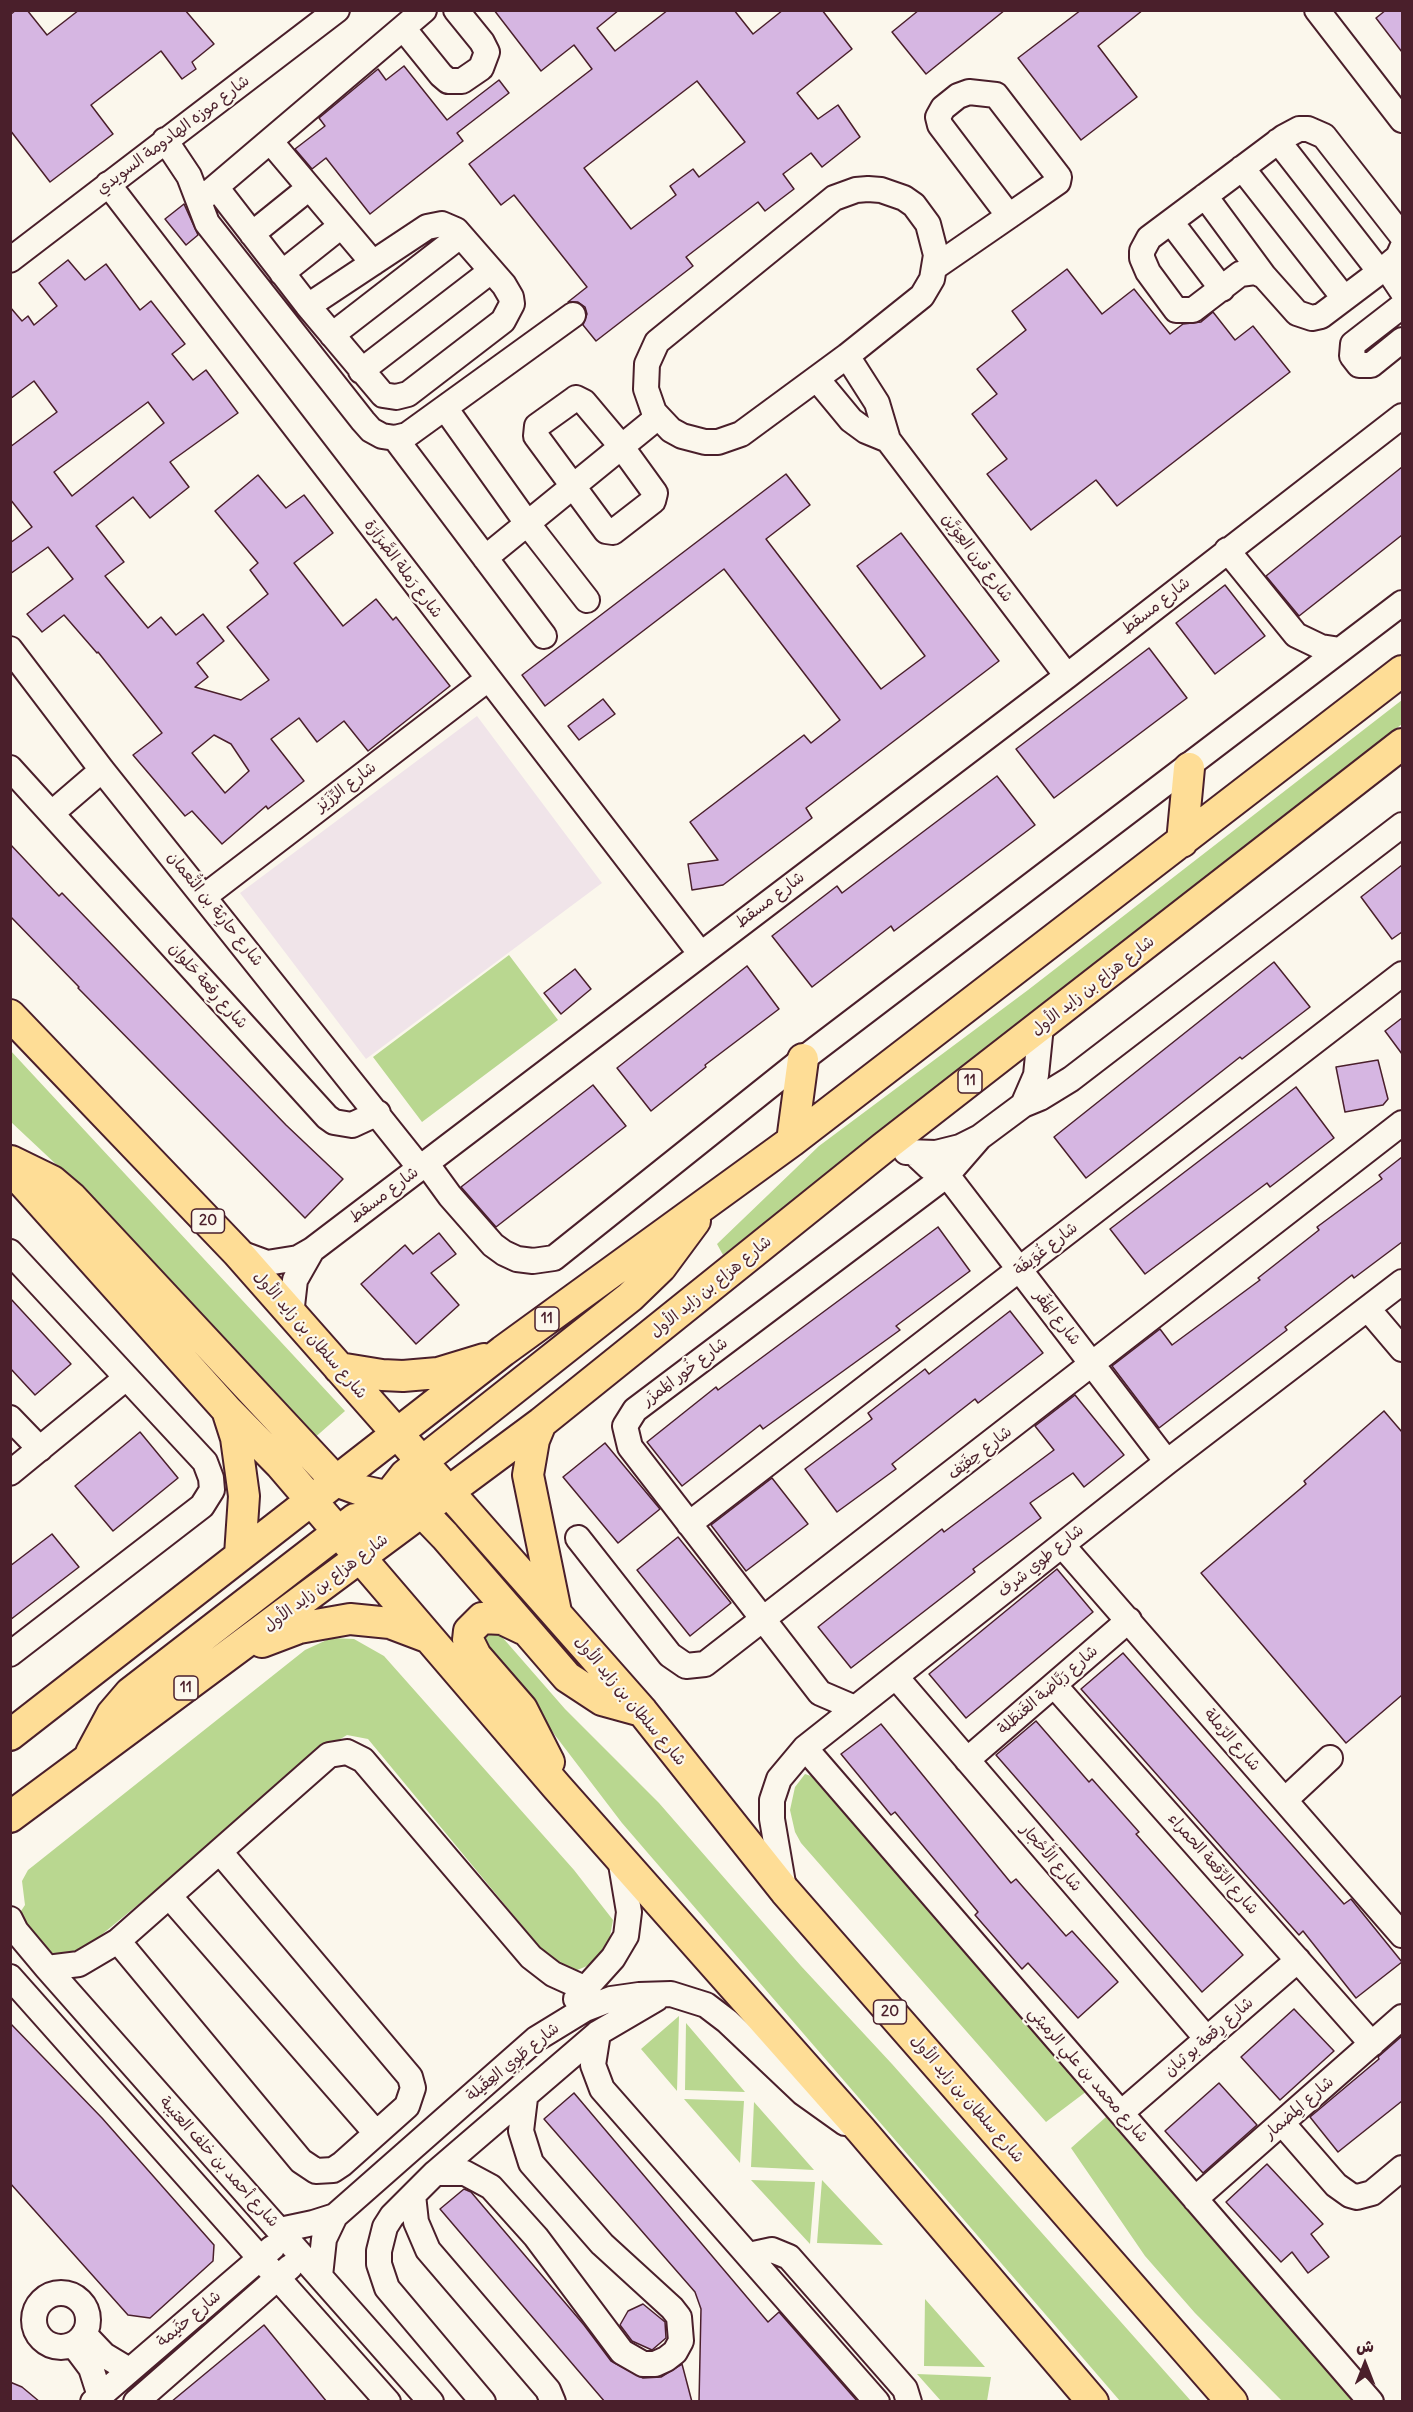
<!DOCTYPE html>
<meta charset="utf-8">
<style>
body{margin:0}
#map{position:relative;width:1413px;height:2412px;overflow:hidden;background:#fbf7ec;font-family:Delius,"Playpen Sans Arabic",sans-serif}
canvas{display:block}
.frame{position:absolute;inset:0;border:12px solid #4a1f2b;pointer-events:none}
.north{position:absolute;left:1335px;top:2334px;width:60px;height:60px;-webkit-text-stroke:4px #fbf7ec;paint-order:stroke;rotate:0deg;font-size:16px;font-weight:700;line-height:24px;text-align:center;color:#4a1f2b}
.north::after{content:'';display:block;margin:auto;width:21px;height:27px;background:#4a1f2b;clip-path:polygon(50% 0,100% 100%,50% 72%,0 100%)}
</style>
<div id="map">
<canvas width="1413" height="2412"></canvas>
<div class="frame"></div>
<div class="north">ش</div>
</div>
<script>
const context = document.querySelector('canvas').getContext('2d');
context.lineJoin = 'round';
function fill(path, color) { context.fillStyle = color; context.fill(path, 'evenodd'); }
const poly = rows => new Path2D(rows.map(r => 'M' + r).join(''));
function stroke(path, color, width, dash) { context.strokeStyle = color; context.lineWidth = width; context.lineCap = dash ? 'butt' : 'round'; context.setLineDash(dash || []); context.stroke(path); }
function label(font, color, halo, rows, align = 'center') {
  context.font = font + ' Delius,"Playpen Sans Arabic",sans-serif'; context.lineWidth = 4.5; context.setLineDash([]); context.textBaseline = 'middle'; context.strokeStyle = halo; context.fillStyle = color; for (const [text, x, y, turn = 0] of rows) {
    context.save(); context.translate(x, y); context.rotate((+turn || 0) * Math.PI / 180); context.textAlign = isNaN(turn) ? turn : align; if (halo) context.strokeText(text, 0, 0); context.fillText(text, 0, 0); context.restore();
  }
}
const built = poly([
 [477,716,602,883,366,1059,240,893]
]);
const green = poly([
 [1402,700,1402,724,723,1255,717,1244,819,1146,1028,990],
 [509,955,558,1020,422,1122,373,1057],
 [10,1050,345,1411,312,1440,75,1182,11,1122],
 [496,1630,565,1709,659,1803,801,1966,892,2064,1191,2401,1120,2401,622,1823,477,1633],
 [331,1638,354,1639,384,1656,574,1870,613,1920,608,1947,587,1966,570,1973,557,1968,368,1739,347,1735,337,1741,83,1950,75,1955,57,1957,50,1953,19,1914,25,1905,22,1881,28,1870,305,1650],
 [805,1774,811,1776,1087,2091,1046,2122,801,1843,795,1832,790,1810,795,1787],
 [679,2016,677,2091,641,2049],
 [686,2023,745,2092,685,2090],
 [684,2099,744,2101,740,2163],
 [754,2102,814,2170,751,2167],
 [1106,2117,1353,2401,1282,2401,1195,2313,1145,2256,1071,2148],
 [751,2180,815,2182,810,2244],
 [822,2180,883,2245,817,2243],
 [925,2299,985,2367,924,2366],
 [917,2374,991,2377,987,2401,941,2401]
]);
const building = poly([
 [16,10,27,10,47,35,79,10,185,10,214,44,192,62,196,69,182,79,161,51,91,105,113,134,50,182,10,130,10,15,16,10],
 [494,10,619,10,597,28,615,51,668,10,734,10,753,34,783,10,822,10,852,49,797,93,818,119,838,105,860,137,822,167,811,153,783,174,794,189,765,211,758,202,686,257,693,266,596,341,583,325,587,314,585,307,578,302,568,302,587,287,514,195,501,205,469,164,592,69,574,45,541,71,494,10],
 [697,81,745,142,699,177,693,169,670,186,676,195,631,229,584,168,697,81],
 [919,10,1005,10,926,74,892,32,919,10],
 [1081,10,1143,10,1098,46,1137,97,1081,140,1018,58,1081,10],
 [1386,10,1402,10,1402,52,1376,18,1386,10],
 [404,66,447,120,499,80,509,93,457,133,463,141,370,214,326,158,312,169,295,149,325,126,319,118,378,69,386,80,404,66],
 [184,204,198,235,186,245,165,219,184,204],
 [68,260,85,280,106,264,140,310,151,301,185,344,172,354,193,380,206,370,238,413,170,462,189,487,150,518,133,497,96,526,124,562,105,576,148,628,161,617,176,635,203,614,224,641,197,663,208,677,195,687,241,700,269,680,227,627,268,594,250,570,258,563,215,511,258,475,286,508,304,495,333,533,294,563,343,626,376,599,393,620,396,617,450,686,368,751,344,721,317,742,299,718,271,739,304,781,268,809,266,806,222,844,192,811,185,816,133,755,162,733,98,652,97,653,64,615,42,632,27,614,73,579,48,547,10,574,10,543,32,527,10,499,10,447,57,412,34,381,10,399,10,307,22,321,28,316,34,325,57,306,39,283,68,260],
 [148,402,164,423,72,496,54,472,148,402],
 [214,735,231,744,249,771,225,793,192,753,214,735],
 [1067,269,1102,314,1134,289,1170,334,1183,324,1201,322,1213,312,1235,340,1253,326,1290,372,1117,506,1096,480,1031,530,987,474,1007,459,972,414,997,394,977,369,1026,330,1012,311,1067,269],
 [1402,467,1402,535,1299,616,1266,576,1402,467],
 [786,474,810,505,766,539,881,689,925,656,857,566,901,533,999,661,806,808,812,818,723,885,692,890,688,864,718,860,690,822,804,735,811,743,840,720,724,569,545,706,522,675,786,474],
 [1225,585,1265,636,1215,674,1176,623,1225,585],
 [1149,648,1187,698,1054,798,1016,749,1149,648],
 [603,699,615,714,579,740,568,726,603,699],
 [997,776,1035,825,894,931,891,926,812,987,772,936,837,886,842,893,997,776],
 [10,844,59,896,62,893,286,1125,343,1179,305,1218,78,988,79,987,10,916,10,844],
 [1402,865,1402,932,1392,939,1361,897,1402,865],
 [1274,962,1310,1007,1242,1059,1240,1057,1086,1178,1054,1137,1274,962],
 [747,966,779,1009,705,1065,706,1067,651,1111,617,1068,747,966],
 [575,969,591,989,561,1014,544,993,575,969],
 [1402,1018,1402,1054,1385,1031,1402,1018],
 [1378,1060,1388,1099,1383,1105,1345,1112,1336,1067,1378,1060],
 [593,1085,626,1126,496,1227,461,1187,593,1085],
 [1296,1087,1334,1138,1270,1187,1267,1183,1145,1274,1110,1229,1296,1087],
 [1402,1157,1402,1242,1354,1278,1352,1275,1285,1327,1287,1330,1159,1428,1112,1366,1160,1329,1172,1345,1260,1280,1258,1278,1319,1230,1317,1227,1382,1179,1379,1175,1402,1157],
 [938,1227,970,1271,896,1326,900,1330,763,1429,760,1425,682,1486,647,1442,716,1387,718,1390,938,1227],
 [439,1233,456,1254,431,1273,459,1305,416,1344,361,1284,405,1245,413,1254,439,1233],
 [10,1298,71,1364,35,1395,10,1368,10,1298],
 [1010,1311,1043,1353,978,1403,975,1399,892,1464,896,1469,837,1512,805,1469,872,1419,868,1413,925,1369,929,1374,1010,1311],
 [1075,1395,1124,1455,1084,1487,1073,1473,1030,1503,1041,1518,973,1569,975,1572,851,1668,818,1627,942,1529,944,1532,1054,1450,1035,1426,1075,1395],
 [1384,1411,1402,1432,1402,1695,1346,1743,1201,1573,1306,1484,1304,1481,1384,1411],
 [140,1432,178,1478,113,1531,75,1486,140,1432],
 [605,1443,660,1509,618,1543,563,1477,605,1443],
 [772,1478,808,1524,746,1571,711,1525,772,1478],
 [52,1534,79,1567,10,1620,10,1566,52,1534],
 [678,1537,731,1603,690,1636,637,1570,678,1537],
 [1057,1569,1093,1612,966,1718,929,1674,1057,1569],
 [1123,1653,1344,1904,1351,1899,1402,1962,1356,1998,1303,1931,1299,1935,1081,1689,1123,1653],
 [1036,1721,1089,1782,1092,1779,1139,1832,1136,1834,1243,1955,1202,1992,996,1755,1036,1721],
 [881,1724,1011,1883,1016,1879,1066,1936,1072,1931,1118,1982,1078,2018,1028,1963,1022,1969,975,1915,978,1912,895,1812,891,1815,841,1754,881,1724],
 [1294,2009,1334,2051,1280,2100,1241,2057,1294,2009],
 [10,2023,102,2118,214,2245,213,2261,150,2318,128,2315,10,2183,10,2023],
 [1402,2036,1402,2101,1338,2152,1310,2117,1379,2059,1378,2057,1402,2036],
 [1219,2083,1257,2125,1203,2173,1165,2131,1219,2083],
 [574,2093,768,2322,779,2312,858,2402,699,2402,701,2309,695,2292,544,2119,574,2093],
 [1267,2164,1323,2224,1311,2234,1329,2257,1308,2273,1292,2252,1281,2262,1226,2202,1267,2164],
 [464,2189,471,2192,584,2325,611,2361,643,2378,661,2377,682,2364,692,2402,605,2402,440,2209,464,2189],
 [643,2304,665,2322,666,2338,652,2350,632,2341,620,2325,628,2311,643,2304],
 [264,2325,327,2402,171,2402,264,2325],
 [10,2382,22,2387,40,2402,10,2402,10,2382]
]);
const minor = poly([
 [1317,10,1402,120],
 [403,28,441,75,448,81,462,81,481,68,487,52,482,42,456,10],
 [165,140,189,176,207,223,363,421,371,430,382,436,395,438,407,435,573,315],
 [270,141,373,263],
 [1278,141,1380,272],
 [1242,168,1344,298],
 [108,184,700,953],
 [216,187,308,306,383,395,396,397,408,394,503,321,512,304,511,297,504,285,456,230,442,224,427,227,308,306],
 [868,189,881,190,904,198,914,205,928,224,936,255,932,279,922,296,847,356,741,434,718,442,705,442,682,436,671,430,654,412,646,389,647,364,657,342,834,198,856,190,868,189],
 [1205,196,1264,276],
 [204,197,424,10],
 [1171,222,1222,289],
 [252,234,309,188],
 [1402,236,1324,136,1308,129,1299,129,1284,137,1149,238,1142,251,1142,258,1148,272,1176,310,1193,310,1240,274,1255,272,1264,276,1297,313,1312,318,1321,316,1386,267,1398,257,1402,248],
 [10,260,337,10],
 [935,267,1009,216,1058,182,1059,177,996,95,969,92,958,96,943,108,938,117,940,125,1009,216],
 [1386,267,1402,291],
 [282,273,341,226],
 [1402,306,1353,344,1352,356,1359,365,1371,365,1402,340],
 [332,335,460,236],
 [847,356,877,403,888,440,1067,676],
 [361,371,491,271],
 [817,379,851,420,866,431,888,440],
 [576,398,584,402,621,446,655,493,653,501,613,532,606,531,536,436,537,426,576,398],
 [445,408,527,523,587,600],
 [395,438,544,636],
 [1227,550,1296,635,1321,647,1340,650],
 [485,558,658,417],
 [10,649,102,770,420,1168],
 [10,768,327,1117,334,1122,352,1125,378,1113],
 [52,813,102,770],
 [205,896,488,679],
 [1023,1105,1040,1098,1071,1079,1402,825],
 [906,1152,936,1153,960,1147,980,1137,1023,1105,1036,1075,1041,1026],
 [914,1153,929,1167,947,1175,1167,1462],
 [426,1163,450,1196,493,1245,504,1253,517,1259,533,1261,554,1258,803,1059,1402,603],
 [10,1252,205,1462,211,1478,212,1490,202,1506,10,1654],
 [237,1252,267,1263,298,1258,312,1250,1067,676,1402,416],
 [1368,1309,1402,1349],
 [291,1315,295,1280,312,1250],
 [10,1418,40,1449],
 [10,1473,126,1378],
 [689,1524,1402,974],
 [578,1538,670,1655,686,1666,705,1664,1402,1123],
 [1062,1545,1402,1935],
 [896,1677,1207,2039],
 [1054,1685,1372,2044],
 [855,1708,820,1693,630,1447,625,1426,635,1410,947,1175,980,1137],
 [805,1748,1371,2402],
 [967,1760,1129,1620],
 [1285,1800,1330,1758],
 [784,1889,772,1819,772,1800,779,1779,805,1748,1167,1462,1402,1282],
 [170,1897,376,2133],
 [10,1919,16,1931,47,1968,431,2402],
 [118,1941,301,2161,316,2171,333,2170,342,2164,407,2106,413,2088,410,2077,220,1852],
 [47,1968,79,1964,118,1941,329,1755,347,1752,363,1760,531,1957,553,1974,586,1989],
 [10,1977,388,2402],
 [576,1999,613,1958,626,1936,629,1912,620,1858],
 [598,2033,593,2065,602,2089,877,2402],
 [1121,2113,1298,1960],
 [1282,2123,1336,2185,1350,2195,1357,2197,1372,2193,1402,2168],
 [435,2173,465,2173,491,2187,536,2237,622,2352,643,2364,655,2364,666,2359,675,2352,681,2341,679,2317,672,2308,602,2244,531,2163,521,2131,525,2098],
 [413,2195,416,2222,428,2250,548,2390,553,2402],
 [1195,2199,1402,2017],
 [280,2230,313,2223,335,2216,536,2039,585,2009,611,1999,639,1995,671,1994,706,2005,727,2021,803,2093,845,2123],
 [749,2255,772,2250,789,2257,905,2389,909,2402],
 [320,2276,324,2239,335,2216],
 '34 2320a27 27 0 1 1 54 0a27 27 0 1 1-54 0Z',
 [84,2334,104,2355,129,2370],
 [73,2344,91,2368,100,2396],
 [93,2402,272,2248],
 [136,2402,290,2267],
 [483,2402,387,2288,379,2264,379,2251,385,2227,392,2216,435,2173,598,2033,656,1999]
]);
const major = poly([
 [1182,842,1189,768],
 [10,1015,237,1252,642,1711,785,1891,1232,2402],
 [792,1141,803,1059],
 [11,1161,52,1181,72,1198,336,1481,363,1491,386,1496,417,1497,444,1492],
 [10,1168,227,1410,280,1464,557,1787,861,2130,1093,2402],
 [339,1368,382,1375,403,1376,438,1373,484,1359],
 [228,1413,236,1438,244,1496,240,1555],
 [541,1423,534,1440,528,1475,556,1612],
 [403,1503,421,1511,445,1536,567,1677,602,1700,642,1711],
 [360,1557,376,1512,405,1475,630,1297,661,1267,695,1221],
 [523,1629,502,1619,482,1618,469,1631,468,1640,476,1656,522,1709,549,1762],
 [262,1642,299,1628,350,1619,390,1623,427,1637],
 [10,1735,503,1351,792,1141,1402,671],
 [91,1753,112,1714,130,1693,355,1519],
 [10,1817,541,1423,883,1148,1402,744]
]);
const shields = [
 [970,1081,24],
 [208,1221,33],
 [547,1319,24],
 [186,1688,24],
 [890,2012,33]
];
const shieldNames = [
 ["11",970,1081],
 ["20",208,1221],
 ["11",547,1319],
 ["11",186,1688],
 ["20",890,2012]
];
const streetNames = [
 ["شارع موزه الهادومة السويدي",173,135,-37],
 ["شارع قرن العِوَيَّن",977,558,53],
 ["شارع رَملة الصَّرَارَة",403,569,53],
 ["شارع مسقط",1156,606,-38],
 ["شارع الرِّزَيْز",346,787,-37],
 ["شارع مسقط",770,900,-37],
 ["شارع حارِثة بن النُّعمان",215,909,51],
 ["شارع رِقعة حَلوان",208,986,48],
 ["شارع هزاع بن زايد الأول",1093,986,-38],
 ["شارع مسقط",384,1195,-37],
 ["شارع غُوَيفَة",1046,1249,-38],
 ["شارع هزاع بن زايد الأول",711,1287,-39],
 ["شارع المَقَر",1057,1318,52],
 ["شارع سلطان بن زايد الأول",310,1335,49],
 ["شارع خُور المَمزَر",685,1372,-37],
 ["شارع حِفَيّف",980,1453,-38],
 ["شارع طوي شرف",1041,1561,-39],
 ["شارع هزاع بن زايد الأول",326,1583,-37],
 ["شارع رَبَّاضة الغَنطَلة",1048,1690,-41],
 ["شارع سلطان بن زايد الأول",630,1701,50],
 ["شارع الرّملة",1232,1740,49],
 ["شارع الأَحْجار",1051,1858,49],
 ["شارع الرِّقعة الحمراء",1213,1864,49],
 ["شارع رِقعة بو ثبان",1209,2037,-41],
 ["شارع طَوِي العِقَيلة",513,2062,-39],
 ["شارع محمد بن علي الرميثي",1088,2075,49],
 ["شارع سلطان بن زايد الأول",967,2099,49],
 ["شارع المِضمار",1299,2108,-41],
 ["شارع أحمد بن خلف العتيبة",219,2162,48],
 ["شارع حثَيمة",189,2319,-40]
];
fill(built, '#f0e4e9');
fill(green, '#b9d790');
fill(building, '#d6b6e2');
stroke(building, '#4a1f2b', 1.5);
stroke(minor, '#4a1f2b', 28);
stroke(major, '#4a1f2b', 34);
stroke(minor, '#fbf7ec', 24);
stroke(major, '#fedd96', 30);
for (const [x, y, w] of shields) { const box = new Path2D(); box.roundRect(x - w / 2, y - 12, w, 24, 4.5); context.fillStyle = '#fbf7ec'; context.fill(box); stroke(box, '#4a1f2b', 1.5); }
label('bold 15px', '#4a1f2b', null, shieldNames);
label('16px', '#4a1f2b', '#fbf7ec', streetNames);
</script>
